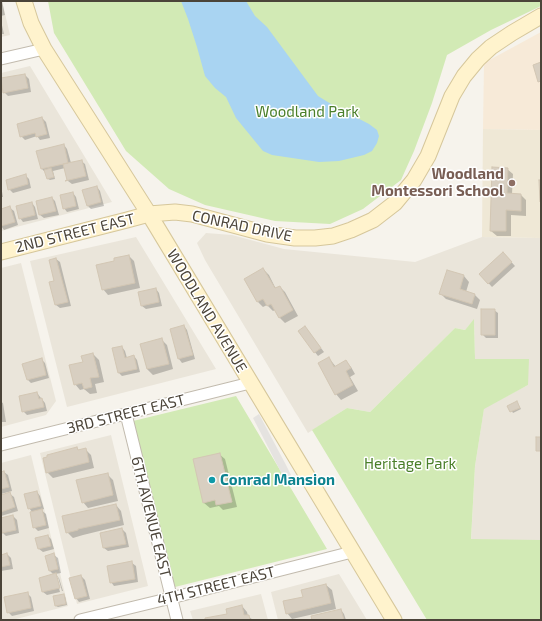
<!DOCTYPE html>
<style>
body{margin:0}
#map{position:relative;width:542px;height:621px;overflow:hidden;background:#f6f3ec;font-family:"Exo 2",sans-serif}
canvas{display:block}
.frame{position:absolute;inset:0;border:2px solid #4b4439;pointer-events:none}
</style>
<div id="map">
<canvas width="542" height="621"></canvas>
<div class="frame"></div>
</div>
<script>
const context = document.querySelector('canvas').getContext('2d');
context.lineJoin = 'round';
function fill(path, color) { context.fillStyle = color; context.fill(path, 'evenodd'); }
const poly = rows => new Path2D(rows.map(r => 'M' + r).join(''));
function stroke(path, color, width, dash) { context.strokeStyle = color; context.lineWidth = width; context.lineCap = dash ? 'butt' : 'round'; context.setLineDash(dash || []); context.stroke(path); }
function label(font, color, halo, rows, align = 'center') {
  context.font = font + ' "Exo 2",sans-serif'; context.lineWidth = 3; context.setLineDash([]); context.textBaseline = 'middle'; context.strokeStyle = halo; context.fillStyle = color; for (const [text, x, y, turn = 0] of rows) {
    context.save(); context.translate(x, y); context.rotate((+turn || 0) * Math.PI / 180); context.textAlign = isNaN(turn) ? turn : align; if (halo) context.strokeText(text, 0, 0); context.fillText(text, 0, 0); context.restore();
  }
}
const residential = poly([
 [1,1,2,1,10,35,1,37],
 [30,66,112,202,1,231,1,73],
 [206,233,232,235,284,249,415,262,482,237,541,238,541,540,471,540,475,466,484,408,528,385,475,359,474,320,465,330,455,328,370,412,347,408,308,433,205,260,197,243],
 [136,237,216,369,67,407,30,261],
 [21,263,56,401,46,415,1,427,1,268],
 [111,435,148,586,77,604,40,453],
 [31,455,68,606,12,620,1,620,1,463],
 [339,574,367,620,278,620,271,592],
 [261,594,268,620,193,620,190,611]
]);
const commercial = poly([
 [541,32,541,130,483,129,484,63]
]);
const education = poly([
 [483,129,541,130,541,238,482,237]
]);
const green = poly([
 [48,1,541,1,541,6,491,30,447,55,432,103,414,151,401,180,363,209,330,224,275,221,205,205,169,189,126,151,54,33],
 [474,319,475,359,529,359,528,385,484,409,475,466,471,539,541,540,541,620,427,620,312,430,347,408,370,412,455,328,465,330],
 [236,396,327,549,175,587,133,421]
]);
const parking = poly([
 [259,414,286,465,293,479,286,482,253,418]
]);
const water = poly([
 [181,1,246,1,255,16,267,27,318,96,336,107,369,124,377,130,379,136,377,143,372,151,364,155,339,161,319,162,272,155,263,151,236,118,226,97,215,88,205,76,197,47,188,19]
]);
const shadow = poly([
 [1,1,2,1,5,15,1,16],
 [1,21,4,34,1,34],
 [25,75,29,79,31,92,8,96,4,92],
 [42,118,46,122,50,138,40,140,37,136,25,140,21,136],
 [64,145,67,149,71,163,81,161,85,164,89,180,72,184,68,181,65,168,53,171,55,179,50,180,48,179,46,172,45,172,42,169,37,151],
 [507,169,513,174,512,194,521,195,526,200,526,216,511,215,511,236,497,236,491,231],
 [25,175,29,179,31,188,13,193,9,189],
 [1,186,3,197,1,197],
 [97,187,100,191,104,206,91,209,88,206],
 [73,193,76,197,79,209,67,212,64,208],
 [52,198,55,201,59,215,44,218,40,215],
 [32,203,35,207,38,219,23,222,20,218],
 [10,208,14,211,18,225,4,230,1,226,1,210],
 [503,253,515,266,492,287,480,274],
 [129,256,134,261,140,288,108,295,103,289],
 [56,259,60,262,71,306,60,308,56,305,51,283,55,282],
 [263,269,269,275,276,289,280,287,285,292,298,316,285,323,279,317,275,310,273,311,267,305,263,307,258,302],
 [464,276,469,282,466,292,474,294,480,300,477,309,446,299,440,293],
 [156,289,159,293,162,306,146,309,142,306],
 [494,310,498,313,498,338,486,338,482,334],
 [184,326,187,330,195,359,182,363,179,359,171,330],
 [305,327,324,352,318,356,299,332],
 [162,340,167,345,173,369,153,375,147,369,141,345],
 [122,347,125,351,127,358,134,356,137,360,140,372,122,376,119,373],
 [93,354,99,360,104,382,95,384,97,393,90,394,84,389,80,390,75,384,84,363],
 [329,358,336,367,346,361,351,367,355,374,350,377,358,391,341,400,336,394],
 [41,359,45,363,49,378,31,383,28,380],
 [37,393,45,403,47,411,27,415,23,411],
 [1,402,3,403,6,422,1,422],
 [517,403,521,409,513,413,509,406],
 [77,448,79,451,85,449,91,455,94,468,53,478,47,472],
 [219,454,225,459,237,507,223,510,219,506,210,508,204,503,194,460],
 [4,472,8,475,12,491,1,494,1,473],
 [107,474,113,480,118,501,88,508,83,502],
 [37,492,40,496,44,509,41,510,46,514,49,528,38,531,34,527,33,513,29,508],
 [10,494,14,497,18,511,1,516,1,496],
 [116,505,121,511,124,525,83,535,73,538,67,532],
 [13,516,17,520,19,533,6,536,3,533,1,534,1,519],
 [122,529,126,533,129,547,108,551,104,548,101,534],
 [48,536,51,539,54,549,43,552,39,549],
 [7,554,11,558,13,569,1,571,1,556],
 [54,555,58,558,61,573,55,574,59,578,63,591,62,591,58,577,56,577,60,592,47,595,43,592,54,575,50,571,46,556],
 [132,563,136,566,138,582,114,586,111,582],
 [81,576,85,580,90,599,79,602,76,598],
 [326,585,332,590,336,609,292,619,287,613,304,598],
 [28,594,31,597,34,611,12,616,8,612],
 [63,595,65,596,67,605,58,607,56,606],
 [242,606,247,612,248,616,253,620,206,620,228,615],
 [341,610,344,614,346,620,313,620]
]);
const building = poly([
 [541,62,541,81,538,82,533,65,541,62],
 [25,74,28,88,3,93,1,78,25,74],
 [42,117,47,134,36,137,35,133,20,137,17,124,42,117],
 [64,144,68,163,41,169,36,151,64,144],
 [82,160,86,176,65,181,67,180,63,164,82,160],
 [492,167,508,168,507,193,521,194,521,211,506,210,506,231,490,231,492,167],
 [51,168,54,177,47,179,44,170,51,168],
 [26,174,28,184,8,190,6,180,26,174],
 [539,180,541,180,541,202,540,202,539,180],
 [97,186,101,202,87,206,82,190,97,186],
 [73,192,76,206,63,209,60,195,73,192],
 [52,197,56,211,39,215,36,201,52,197],
 [32,202,35,215,19,219,16,206,32,202],
 [10,206,15,222,1,226,1,209,10,206],
 [503,252,512,262,488,284,479,274,503,252],
 [129,255,135,283,102,290,96,265,114,261,114,258,129,255],
 [56,258,68,302,55,305,49,282,54,281,49,260,56,258],
 [263,268,275,288,280,286,293,310,279,318,271,304,267,306,263,299,257,302,244,279,263,268],
 [447,270,464,275,460,289,475,294,472,304,439,294,447,270],
 [156,288,159,302,141,306,138,292,156,288],
 [481,309,495,309,495,335,481,335,481,309],
 [184,325,193,355,178,359,170,329,184,325],
 [305,326,321,348,314,353,298,331,305,326],
 [162,338,169,364,147,369,140,344,162,338],
 [122,346,125,358,134,355,137,369,118,373,112,348,122,346],
 [93,353,99,377,90,378,92,387,84,389,82,383,74,385,69,365,83,362,81,356,93,353],
 [329,357,334,367,346,360,351,368,346,371,353,385,335,395,318,363,329,357],
 [42,358,46,375,27,380,22,364,42,358],
 [37,392,39,399,42,398,44,407,22,412,19,396,37,392],
 [517,401,520,408,510,412,507,406,517,401],
 [536,437,541,437,541,451,536,451,536,437],
 [77,447,78,450,86,448,89,462,46,473,43,458,47,457,47,455,77,447],
 [220,453,232,502,216,505,215,500,203,503,193,459,220,453],
 [4,471,9,487,1,489,1,472,4,471],
 [108,473,113,495,82,503,76,480,108,473],
 [37,491,41,506,28,509,24,494,37,491],
 [10,492,15,507,1,512,1,495,10,492],
 [116,504,120,520,78,529,78,530,66,533,62,516,116,504],
 [42,509,46,525,33,528,30,512,42,509],
 [13,515,16,530,2,533,1,518,13,515],
 [122,528,126,544,103,548,100,533,122,528],
 [48,535,51,546,38,549,35,538,48,535],
 [7,553,10,565,1,567,1,555,7,553],
 [54,553,58,569,49,571,45,556,54,553],
 [132,561,135,579,110,583,107,566,132,561],
 [56,573,60,588,42,592,39,578,56,573],
 [81,575,87,596,75,599,69,578,81,575],
 [326,584,331,603,286,614,283,601,303,597,301,590,326,584],
 [28,592,31,608,7,613,4,597,28,592],
 [64,594,66,604,55,606,53,596,64,594],
 [242,605,244,615,249,615,250,620,205,620,205,618,227,614,226,609,242,605],
 [341,609,344,620,312,620,311,616,341,609]
]);
const street = poly([
 [1,59,44,49],
 [126,414,177,620],
 [1,445,250,383],
 [80,620,171,598,352,552]
]);
const secondary = poly([
 [24,1,31,23,44,49,149,214,394,620],
 [1,252,127,220,149,214,175,212,192,214,267,234,295,238,315,238,333,236,351,230,373,220,395,203,414,180,428,156,452,96,464,76,478,59,491,47,512,33,541,16]
]);
const markers = [
 [512,183,4,"#8d6e63"],
 [212,480,4,"#0f9aa8"]
];
const parkNames = [
 ["Woodland Park",307,112],
 ["Heritage Park",410,464]
];
const educationNames = [
 ["Woodland",504,174],
 ["Montessori School",504,191]
];
const streetNames = [
 ["CONRAD DRIVE",242,226,12],
 ["2ND STREET EAST",75,233,-14],
 ["WOODLAND AVENUE",207,311,59],
 ["3RD STREET EAST",126,414,-14],
 ["6TH AVENUE EAST",151,517,76],
 ["4TH STREET EAST",216,586,-14]
];
const cultureNames = [
 ["Conrad Mansion",220,480]
];
fill(residential, '#eae5da');
fill(commercial, '#f7ead8');
fill(education, '#efe8d6');
fill(green, '#d2eab5');
fill(parking, '#e5e3e0');
fill(water, '#a9d4f2');
fill(shadow, '#0003');
fill(building, '#d8cfc1');
stroke(building, '#d3c7b4', 1);
stroke(street, '#c2bbae', 13);
stroke(secondary, '#d6c79b', 17);
stroke(street, '#fff', 11);
stroke(secondary, '#fff3cd', 15);
for (const [x, y, r, color] of markers) { const dot = new Path2D(); dot.arc(x, y, r, 0, 2 * Math.PI); context.fillStyle = color; context.fill(dot); stroke(dot, '#fff', 1.5); }
label('15px', '#4a7f2a', '#fff', parkNames);
label('bold 15px', '#785e54', '#fff', educationNames, 'right');
label('15px', '#4b4439', '#fff', streetNames);
label('bold 15px', '#0d838f', '#fff', cultureNames, 'left');
</script>
